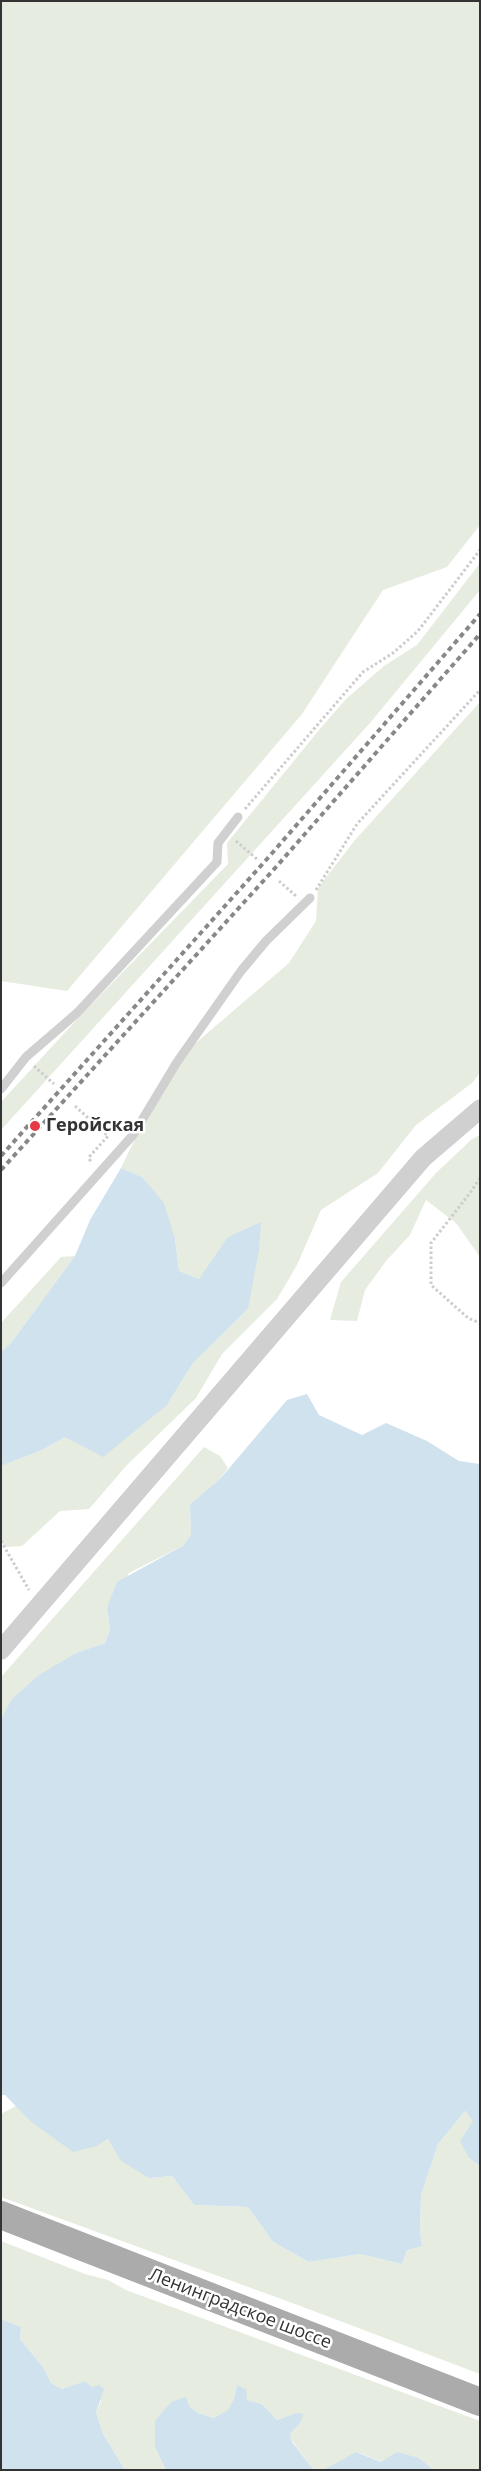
<!DOCTYPE html>
<meta charset="utf-8">
<style>
body{margin:0}
#map{position:relative;width:481px;height:2471px;overflow:hidden;background:#fff;font-family:"Open Sans",sans-serif}
canvas{display:block}
.frame{position:absolute;inset:0;border:2px solid #333;pointer-events:none}
</style>
<div id="map">
<canvas width="481" height="2471"></canvas>
<div class="frame"></div>
</div>
<script>
const context = document.querySelector('canvas').getContext('2d');
context.lineJoin = 'round';
function fill(path, color) { context.fillStyle = color; context.fill(path, 'evenodd'); }
const poly = rows => new Path2D(rows.map(r => 'M' + r).join(''));
function stroke(path, color, width, dash) { context.strokeStyle = color; context.lineWidth = width; context.lineCap = dash ? 'butt' : 'round'; context.setLineDash(dash || []); context.stroke(path); }
function label(font, color, halo, rows, align = 'center') {
  context.font = font + ' "Open Sans",sans-serif'; context.lineWidth = 5; context.setLineDash([]); context.textBaseline = 'middle'; context.strokeStyle = halo; context.fillStyle = color; for (const [text, x, y, turn = 0] of rows) {
    context.save(); context.translate(x, y); context.rotate((+turn || 0) * Math.PI / 180); context.textAlign = isNaN(turn) ? turn : align; if (halo) context.strokeText(text, 0, 0); context.fillText(text, 0, 0); context.restore();
  }
}
const green = poly([
 [1,1,480,1,480,525,447,567,383,590,302,714,67,991,1,981],
 [480,563,480,590,370,723,1,1130,1,1102,82,1014,228,864,227,843,319,730,346,699,384,666,417,645],
 [480,702,480,1073,472,1083,416,1125,378,1173,321,1210,297,1265,277,1299,222,1354,196,1398,127,1465,89,1509,60,1511,22,1546,5,1547,1,1539,1,1466,42,1450,65,1437,167,1405,193,1363,248,1309,206,1271,199,1279,179,1271,175,1239,142,1177,121,1168,152,1104,190,1048,289,963,316,921,318,888,355,840],
 [480,1135,480,1257,456,1223,426,1200,410,1235,386,1261,365,1290,357,1321,330,1320,341,1282,436,1173,472,1139],
 [75,1256,11,1343,1,1352,1,1323,61,1257],
 [204,1447,220,1456,228,1468,220,1479,190,1504,191,1536,184,1545,129,1573,107,1608,110,1630,105,1643,76,1653,11,1700,1,1719,1,1677],
 [16,2106,30,2121,97,2146,108,2139,149,2178,172,2176,194,2205,248,2207,273,2242,309,2262,360,2254,402,2264,407,2250,422,2245,420,2231,421,2195,438,2144,465,2111,474,2121,469,2158,480,2166,480,2374,295,2304,1,2197,1,2114],
 [1,2241,85,2274,108,2280,126,2290,480,2421,480,2470,434,2470,419,2458,382,2462,357,2452,323,2470,314,2470,292,2441,290,2434,301,2422,296,2413,277,2420,262,2404,247,2400,237,2385,234,2399,228,2411,214,2418,198,2413,190,2407,186,2397,155,2447,166,2470,125,2470,103,2434,96,2413,101,2401,92,2387,85,2381,62,2389,51,2383,43,2367,20,2339,21,2327,1,2319]
]);
const water = poly([
 [121,1168,142,1177,164,1203,175,1239,179,1271,199,1279,228,1237,261,1222,259,1250,248,1309,193,1363,167,1405,103,1457,65,1437,42,1450,1,1466,1,1352,11,1343,75,1256,90,1220],
 [307,1394,319,1415,362,1435,386,1423,427,1441,459,1461,480,1464,480,2166,469,2158,460,2141,473,2121,465,2111,438,2144,421,2195,420,2231,422,2246,407,2250,402,2264,360,2254,309,2262,273,2242,248,2207,194,2205,172,2176,149,2178,121,2161,108,2139,97,2146,73,2152,30,2121,5,2095,1,2095,1,1719,11,1700,39,1675,76,1653,105,1643,110,1630,107,1608,117,1582,184,1545,191,1535,190,1504,220,1479,287,1400],
 [1,2319,21,2327,20,2339,43,2367,51,2383,62,2389,85,2381,92,2387,99,2385,104,2389,96,2413,103,2434,125,2470,1,2470],
 [237,2385,246,2389,247,2400,262,2404,277,2420,296,2413,303,2414,301,2422,290,2434,292,2442,314,2470,166,2470,155,2447,155,2421,171,2402,186,2397,190,2407,198,2413,214,2418,228,2410,234,2399],
 [356,2452,381,2462,397,2452,419,2458,434,2470,323,2470]
]);
const path = poly([
 [245,809,363,672,393,653,418,631,480,550],
 [236,841,258,860],
 [279,881,296,896],
 [316,890,357,824,480,690],
 [34,1066,54,1084],
 [75,1106,108,1136,89,1157,91,1164],
 [480,1178,470,1193,431,1243,431,1285,468,1318,480,1323],
 [1,1541,29,1590]
]);
const service = poly([
 [1,1089,26,1057,77,1013,217,862,218,843,238,817],
 [1,1283,133,1135,177,1062,241,971,266,941,310,898]
]);
const minor = poly([
 [1,1650,423,1158,480,1109]
]);
const primary = poly([
 [1,2215,480,2402]
]);
const rail = poly([
 [1,1156,267,859,480,614],
 [1,1170,276,867,480,634]
]);
const markers = [
 [35,1126,6,"#e63946"]
];
const poiNames = [
 ["Геройская",46,1126]
];
const streetNames = [
 ["Ленинградское шоссе",240,2309,21]
];
fill(green, '#e6ecdf');
fill(water, '#cfe2ee');
stroke(path, '#cdcdcd', 3, [2.5, 2.5]);
stroke(service, '#d0d0d0', 9);
stroke(minor, '#d0d0d0', 19);
stroke(primary, '#ababab', 28);
stroke(rail, '#888', 4, [5, 4]);
for (const [x, y, r, color] of markers) { const dot = new Path2D(); dot.arc(x, y, r, 0, 2 * Math.PI); context.fillStyle = color; context.fill(dot); stroke(dot, '#fff', 2); }
label('bold 18px', '#333', '#fff', poiNames, 'left');
label('18px', '#333', '#fff', streetNames);
</script>
